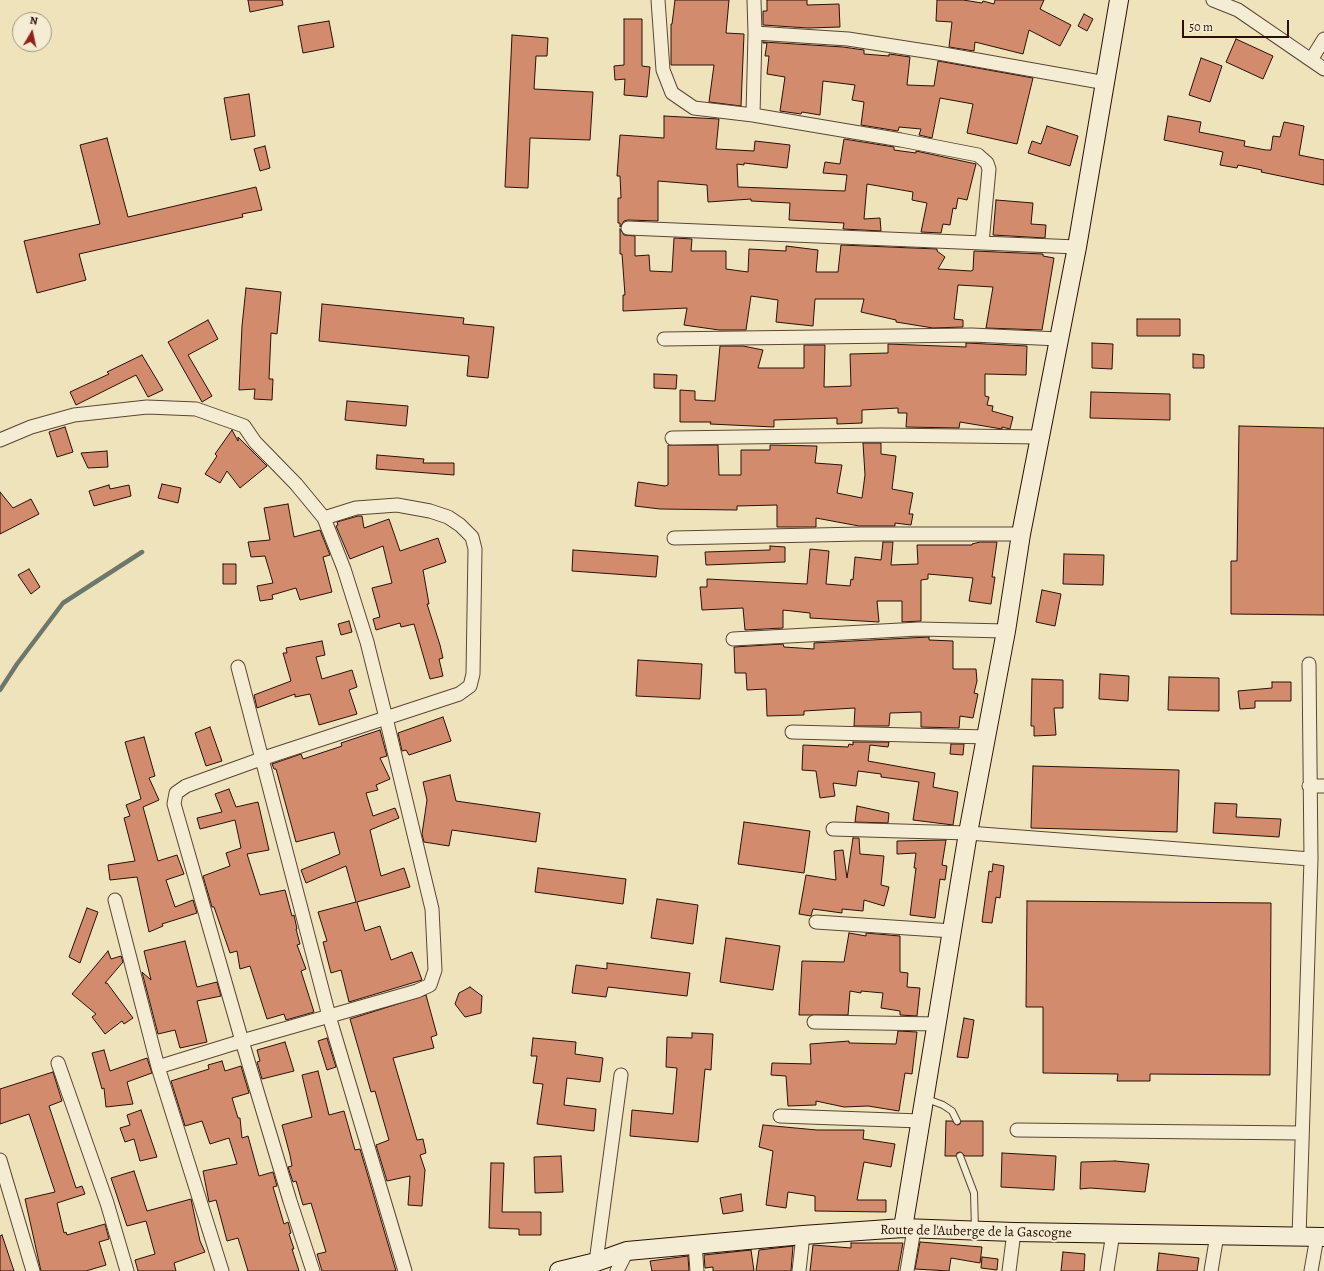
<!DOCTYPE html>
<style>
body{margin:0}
#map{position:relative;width:1324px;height:1271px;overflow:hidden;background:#efe3bc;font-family:Alegreya,serif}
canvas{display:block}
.north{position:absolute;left:12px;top:12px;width:40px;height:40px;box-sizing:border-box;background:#f5edd3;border:1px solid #a49581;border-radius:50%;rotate:9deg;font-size:11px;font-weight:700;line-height:16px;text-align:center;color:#2a1006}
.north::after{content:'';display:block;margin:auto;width:14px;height:18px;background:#8f2418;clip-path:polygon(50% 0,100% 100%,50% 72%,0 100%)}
.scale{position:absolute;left:1182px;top:20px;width:107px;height:18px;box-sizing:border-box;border:2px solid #2a1006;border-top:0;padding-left:5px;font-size:12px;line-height:14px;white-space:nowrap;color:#2a1006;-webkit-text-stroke:3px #f5edd3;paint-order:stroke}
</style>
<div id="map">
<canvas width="1324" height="1271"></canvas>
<div class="north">N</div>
<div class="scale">50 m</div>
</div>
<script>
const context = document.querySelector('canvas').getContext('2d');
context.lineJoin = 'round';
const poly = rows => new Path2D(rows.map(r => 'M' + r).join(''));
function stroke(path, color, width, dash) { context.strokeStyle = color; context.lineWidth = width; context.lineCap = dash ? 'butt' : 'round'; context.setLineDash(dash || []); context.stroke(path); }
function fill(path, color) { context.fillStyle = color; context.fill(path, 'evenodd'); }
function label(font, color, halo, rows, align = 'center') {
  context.font = font + ' Alegreya,serif'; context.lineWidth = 4; context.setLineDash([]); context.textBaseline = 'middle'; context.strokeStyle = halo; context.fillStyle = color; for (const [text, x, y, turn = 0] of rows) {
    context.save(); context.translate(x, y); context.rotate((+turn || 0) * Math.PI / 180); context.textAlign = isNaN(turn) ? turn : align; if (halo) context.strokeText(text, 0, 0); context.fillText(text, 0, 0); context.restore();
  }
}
const stream = poly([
 [0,690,17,664,63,603,142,552]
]);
const building = poly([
 [248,0,282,0,283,5,250,12,248,0],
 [675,0,729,0,726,33,744,34,741,106,709,102,714,65,671,65,671,24,672,24,675,0],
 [767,0,807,0,807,5,839,4,840,27,808,28,763,25,763,11,767,11,767,0],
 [937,0,963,0,982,3,983,1,994,4,995,0,1044,0,1040,9,1071,25,1060,46,1029,30,1023,54,975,42,974,51,949,47,952,22,936,21,937,0],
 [1084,14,1093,19,1087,31,1078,26,1084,14],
 [624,19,642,19,642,66,650,67,647,97,624,95,625,79,615,80,614,66,624,65,624,19],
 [329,21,334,47,303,53,298,26,329,21],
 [512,35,548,38,547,56,536,56,534,89,593,92,590,140,530,138,528,188,505,187,512,35],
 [1236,39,1273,56,1263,79,1226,62,1236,39],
 [763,42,843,47,864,50,864,54,889,56,889,54,910,57,907,85,934,86,938,61,1033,78,1017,144,967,133,973,104,940,98,932,138,919,135,921,129,899,127,898,131,861,125,864,102,852,100,855,85,823,81,820,115,802,112,801,114,780,111,785,77,767,74,769,56,765,56,767,43,763,43,763,42],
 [1201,58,1222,66,1210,102,1189,95,1201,58],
 [249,94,255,136,231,140,224,98,249,94],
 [664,116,719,119,716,149,754,151,755,141,790,145,787,168,744,163,744,165,737,164,738,187,845,191,847,175,823,173,825,162,840,164,844,139,894,147,894,150,916,153,916,151,976,164,967,200,958,198,956,209,953,208,950,225,943,224,941,233,921,232,927,203,912,200,913,192,867,184,864,219,880,218,881,231,843,229,844,223,789,220,790,203,751,201,751,199,708,202,707,185,658,181,658,221,628,220,624,221,620,227,620,223,618,223,618,198,621,198,620,176,617,176,620,135,664,138,664,116],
 [1168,116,1201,122,1199,132,1245,141,1244,146,1266,150,1271,150,1273,136,1280,137,1284,122,1304,126,1299,155,1324,160,1324,185,1261,172,1262,170,1238,165,1237,168,1220,165,1223,152,1164,140,1168,116],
 [1047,126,1078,136,1070,166,1028,153,1032,141,1041,144,1047,126],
 [107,138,128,217,256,187,262,210,242,214,243,217,79,254,86,280,37,293,24,241,100,224,80,145,107,138],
 [265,146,270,168,260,171,254,149,265,146],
 [996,200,1033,203,1031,224,1046,225,1045,238,993,235,996,200],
 [620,229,624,235,635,236,635,256,649,255,650,271,672,272,674,238,692,239,691,251,726,251,726,269,748,272,749,249,786,251,786,246,818,250,816,272,838,272,841,245,937,249,937,251,945,257,938,269,971,271,973,270,974,251,1043,254,1043,256,1054,258,1042,330,986,328,993,287,958,285,954,319,963,320,963,327,933,328,896,322,896,320,861,312,864,299,815,299,813,326,776,322,778,300,751,296,746,330,719,330,684,325,687,308,623,311,623,295,625,295,622,254,620,254,620,229],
 [246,288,281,292,277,334,271,333,269,379,273,379,272,400,254,399,255,389,239,390,242,326,246,288],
 [322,304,464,318,463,324,494,327,488,378,467,376,469,356,319,341,322,304],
 [1137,319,1180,319,1180,336,1137,336,1137,319],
 [208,320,218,339,188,355,212,396,202,402,168,342,208,320],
 [966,343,1027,346,1026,375,985,374,985,396,989,397,987,405,993,406,992,411,1013,417,1010,429,1002,427,1002,429,960,422,959,428,906,427,907,413,898,413,898,408,862,410,862,423,837,424,837,418,774,420,774,427,710,424,711,422,680,422,680,390,695,391,695,400,715,401,720,346,743,346,763,350,758,368,804,368,804,345,825,345,824,387,851,386,850,354,888,353,888,344,966,347,966,343],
 [1092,343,1113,344,1112,369,1092,368,1092,343],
 [1193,354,1204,355,1204,368,1193,368,1193,354],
 [142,355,163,390,148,397,136,375,76,405,70,392,109,374,107,372,142,355],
 [654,374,677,375,676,389,654,388,654,374],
 [1091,392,1170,394,1170,420,1090,418,1091,392],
 [347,401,408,406,406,426,345,420,347,401],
 [1239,426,1324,428,1324,615,1231,614,1231,561,1237,561,1239,426],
 [65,427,73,452,57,457,49,432,65,427],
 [232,430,238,441,238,437,267,466,240,488,227,471,220,483,205,474,217,456,215,454,232,430],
 [863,443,881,443,881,454,896,456,892,489,913,493,909,514,913,514,911,525,895,523,895,526,859,526,816,518,816,527,777,527,777,505,737,506,737,510,660,509,635,506,638,482,665,486,668,485,668,445,718,445,719,475,741,475,741,450,770,450,770,445,817,446,815,463,842,465,837,493,862,498,865,475,863,443],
 [107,451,108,467,88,468,81,453,107,451],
 [377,455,424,459,423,463,454,463,454,475,376,469,377,455],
 [162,484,181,488,178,503,158,498,162,484],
 [109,485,110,489,129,485,131,496,94,506,89,491,109,485],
 [0,492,13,508,31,499,39,514,0,534,0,492],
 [288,504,294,537,320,530,330,555,323,557,332,592,300,600,296,588,272,595,273,599,260,601,257,586,273,583,265,556,251,557,248,542,270,540,264,508,288,504],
 [358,516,362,516,364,528,389,519,400,551,438,538,446,562,423,570,429,604,427,604,440,645,443,658,439,659,443,676,430,679,414,624,401,627,400,623,376,630,373,619,380,617,372,588,392,583,383,546,350,559,336,526,338,525,337,522,358,516],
 [883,542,893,542,891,565,918,564,917,545,972,545,972,544,980,542,997,542,992,577,995,577,991,604,969,601,973,578,928,574,928,579,921,580,921,621,902,622,902,601,877,601,879,622,810,618,810,613,783,610,783,628,745,630,743,608,702,610,700,587,707,587,707,579,807,584,810,549,829,551,826,584,850,586,851,579,853,580,855,557,881,560,883,542],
 [770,546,785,547,785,562,706,565,705,552,770,550,770,546],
 [573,550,658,556,656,577,572,571,573,550],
 [1064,554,1104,555,1103,585,1063,584,1064,554],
 [223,564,236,564,236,584,223,584,223,564],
 [29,569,40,587,31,594,18,575,29,569],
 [1042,590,1061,594,1055,626,1036,622,1042,590],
 [349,621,352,632,341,635,338,624,349,621],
 [929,637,929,640,953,641,953,669,976,669,977,681,974,693,978,694,973,718,960,716,959,728,921,727,921,712,890,713,889,726,854,726,855,708,804,711,804,715,767,716,766,689,747,690,746,673,735,673,734,647,783,644,784,647,814,649,814,643,929,637],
 [322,641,325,655,316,657,322,679,352,670,357,687,349,690,357,714,319,725,310,694,295,697,295,694,257,708,254,695,291,681,283,653,287,653,286,648,322,641],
 [638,660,702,664,700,699,636,696,638,660],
 [1100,674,1129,676,1128,701,1099,699,1100,674],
 [1169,677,1219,678,1219,711,1168,710,1169,677],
 [1032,679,1063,680,1063,708,1054,708,1056,735,1034,736,1034,726,1031,726,1032,679],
 [1272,682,1291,682,1291,701,1255,701,1255,708,1240,709,1238,691,1272,688,1272,682],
 [443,717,451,741,409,755,406,750,402,751,398,733,443,717],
 [210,727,222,761,206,766,195,733,210,727],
 [380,730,387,756,380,758,390,779,376,785,378,790,366,793,373,816,395,808,399,818,370,830,381,876,404,868,410,887,357,902,365,931,380,926,391,960,412,952,422,980,349,1002,341,970,331,973,323,942,327,941,318,912,356,902,346,866,306,883,301,870,340,854,334,832,296,842,276,769,274,769,272,764,301,754,303,759,342,746,341,743,380,730],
 [144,737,155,776,149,778,159,800,143,807,158,861,177,855,184,874,166,880,175,907,193,900,197,913,162,924,163,926,149,932,137,877,110,880,108,865,135,861,124,818,130,816,126,805,141,799,125,742,144,737],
 [853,742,889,742,888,747,870,745,868,761,935,773,933,787,958,792,953,825,913,820,919,782,881,777,881,774,858,771,856,786,833,783,835,796,820,798,816,771,802,770,803,745,848,747,849,744,853,745,853,742],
 [951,744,964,744,963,755,950,754,951,744],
 [1033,766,1179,770,1177,832,1031,828,1033,766],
 [450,775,456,801,540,813,536,842,452,830,449,846,424,842,422,834,427,800,423,782,450,775],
 [229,789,236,807,258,802,269,850,247,854,260,895,285,890,292,916,294,915,297,929,296,929,300,944,297,945,306,969,301,971,314,1012,286,1020,284,1014,267,1019,250,966,240,969,237,951,230,953,214,907,212,907,203,876,230,866,226,853,241,848,235,820,200,829,197,818,222,812,215,794,229,789],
 [1215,803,1237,804,1236,817,1281,819,1279,837,1213,833,1215,803],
 [857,806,889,813,888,823,855,822,857,806],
 [744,822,810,831,804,873,738,864,744,822],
 [853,838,859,838,860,854,884,856,881,885,889,887,884,906,864,900,863,911,842,909,842,913,813,909,811,916,799,914,806,875,836,880,834,851,843,850,847,878,853,838],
 [946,840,942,865,947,866,945,880,940,879,935,918,910,915,916,868,914,868,916,853,897,854,897,841,946,840],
 [993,864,1004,866,1000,898,996,897,992,923,982,922,989,871,992,872,993,864],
 [538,868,626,879,623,904,535,892,538,868],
 [657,899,698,905,693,944,651,938,657,899],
 [1027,901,1271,903,1270,1075,1150,1074,1150,1081,1117,1081,1118,1074,1043,1073,1043,1007,1026,1007,1027,901],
 [87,908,98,912,80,963,69,957,87,908],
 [849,933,866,936,866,933,900,936,900,972,908,973,907,987,920,988,917,1016,900,1015,900,1011,881,1008,883,993,861,991,861,993,850,991,848,1015,799,1015,802,961,844,962,849,933],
 [726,938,780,946,773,990,720,982,726,938],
 [185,941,197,987,217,982,221,996,197,1001,207,1042,180,1048,175,1030,158,1034,142,972,151,980,144,951,185,941],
 [108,951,111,959,121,956,123,962,105,983,107,983,133,1018,124,1024,122,1021,105,1034,92,1017,96,1014,72,994,108,951],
 [607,963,690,973,687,996,608,987,606,997,572,993,576,965,607,969,607,963],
 [470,987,482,996,481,1013,465,1017,455,1004,459,993,470,987],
 [426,995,437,1035,431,1037,434,1048,393,1058,417,1140,423,1139,426,1153,420,1155,425,1170,422,1206,408,1205,410,1176,387,1181,376,1145,389,1140,375,1091,371,1092,350,1019,426,995],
 [964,1018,974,1020,968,1058,957,1057,964,1018],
 [898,1031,917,1032,912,1074,905,1073,899,1111,868,1106,844,1107,816,1101,816,1105,788,1106,786,1076,771,1075,772,1063,811,1064,810,1044,849,1041,849,1043,896,1044,898,1031],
 [692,1033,713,1034,711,1070,705,1069,698,1142,630,1136,632,1110,673,1114,677,1068,666,1067,667,1037,692,1038,692,1033],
 [327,1038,336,1067,327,1070,318,1041,327,1038],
 [533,1038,576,1042,575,1054,603,1058,600,1082,567,1078,564,1105,596,1109,594,1131,537,1124,543,1084,533,1083,537,1056,531,1056,533,1038],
 [285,1042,294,1071,262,1079,257,1062,260,1061,257,1050,285,1042],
 [104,1050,110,1071,147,1058,152,1073,127,1082,133,1104,106,1107,104,1088,102,1089,92,1053,104,1050],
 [222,1061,225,1071,241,1066,249,1093,232,1098,238,1118,240,1118,242,1138,248,1136,259,1176,273,1172,277,1186,273,1187,284,1224,288,1222,291,1233,289,1234,294,1249,292,1249,299,1271,248,1271,238,1238,227,1241,216,1200,209,1202,203,1171,237,1164,229,1138,210,1144,202,1121,185,1126,171,1081,209,1069,208,1065,222,1061],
 [318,1071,329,1115,344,1111,355,1150,360,1149,396,1271,322,1271,317,1254,326,1252,311,1203,303,1205,296,1181,293,1182,288,1167,292,1166,290,1155,282,1125,312,1117,302,1075,318,1071],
 [53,1072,62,1101,49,1106,76,1188,82,1186,85,1194,57,1203,64,1233,66,1232,67,1235,105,1224,109,1239,99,1242,106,1265,86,1271,41,1271,25,1199,55,1192,29,1114,0,1124,0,1089,53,1072],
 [141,1110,157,1157,140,1161,134,1139,125,1142,120,1128,130,1125,127,1115,141,1110],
 [946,1121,952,1121,957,1125,960,1124,961,1121,983,1121,983,1156,965,1156,960,1152,957,1153,956,1156,945,1156,946,1121],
 [763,1125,817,1130,864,1130,863,1139,895,1144,891,1167,864,1162,857,1200,886,1200,886,1212,815,1211,815,1196,788,1192,786,1208,766,1205,773,1151,759,1147,763,1125],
 [1002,1153,1056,1156,1054,1190,1001,1187,1002,1153],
 [561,1156,563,1192,535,1193,534,1157,561,1156],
 [1115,1161,1149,1164,1145,1192,1090,1188,1080,1189,1081,1162,1115,1161],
 [491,1163,504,1163,502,1212,541,1212,541,1235,519,1235,519,1229,489,1228,491,1163],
 [134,1171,147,1211,191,1199,200,1241,205,1252,174,1263,176,1271,138,1271,135,1260,155,1254,146,1221,127,1226,111,1178,134,1171],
 [741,1194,743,1211,723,1214,720,1198,741,1194],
 [2,1235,14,1271,0,1271,0,1236,2,1235],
 [920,1242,982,1247,980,1263,951,1258,949,1271,915,1269,920,1242],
 [851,1243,903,1243,898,1271,810,1271,813,1245,851,1248,851,1243],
 [793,1246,791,1271,756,1271,759,1250,793,1246],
 [751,1250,754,1271,713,1271,713,1267,705,1268,704,1255,751,1250],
 [1063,1252,1085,1254,1084,1271,1061,1271,1063,1252],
 [1159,1253,1199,1258,1197,1271,1157,1271,1159,1253],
 [688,1256,689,1271,652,1271,650,1261,688,1256],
 [982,1257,998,1259,997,1270,981,1268,982,1257]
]);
const lane = poly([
 [927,1099,943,1105,952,1111,957,1121],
 [960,1156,974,1193,975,1230]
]);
const street = poly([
 [658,0,663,70,672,93,694,108,753,115,901,140,978,155,987,163,989,169,982,243],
 [1213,0,1238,10,1324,69],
 [755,33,848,39,938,53,1106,83],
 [1311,60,1324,39],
 [753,115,755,33,754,0],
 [628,228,1077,247],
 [664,339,972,335,1059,339],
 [672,438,882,435,1041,437],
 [0,440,31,427,74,415,147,407,196,409,244,426,255,442,296,484,324,518,344,569,367,642,386,718,432,909,435,970,430,985,417,991,242,1041,158,1067],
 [674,538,861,534,1021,534],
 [733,639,919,629,1006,631],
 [238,667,329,1016,405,1271],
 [792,732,987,737],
 [1309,786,1324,786],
 [833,829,968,833,1311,859],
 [115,900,158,1067,222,1271],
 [816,922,953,931],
 [814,1022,938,1024],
 [58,1063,107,1203,127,1271],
 [780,1116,921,1121],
 [1017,1130,1301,1133],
 [0,1160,33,1271],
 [1299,1237,1311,859,1309,664],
 [695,1244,697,1271],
 [596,1262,621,1075],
 [313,1271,290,1201,242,1041,174,804,176,793,186,786,261,759,459,694,470,686,473,674,475,549,472,537,460,525,448,517,430,511,397,505,356,508,324,518],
 [617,1271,627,1251],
 [799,1271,803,1235],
 [907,1271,914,1229],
 [1009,1271,1014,1232],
 [1107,1271,1113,1233],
 [1211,1271,1217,1235],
 [1311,1271,1317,1237]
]);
const secondary = poly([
 [903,1228,968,833,1006,631,1021,534,1077,247,1119,0],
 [559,1271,596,1262,627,1251,803,1235,903,1228,1014,1232,1324,1237]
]);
const streetNames = [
 ["Route de l'Auberge de la Gascogne",976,1232,1]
];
stroke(stream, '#6d786a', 4.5);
fill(building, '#d38b6e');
stroke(building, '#2a1006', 1);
stroke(lane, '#5b4534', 8);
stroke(street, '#5b4534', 15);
stroke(secondary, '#2a1006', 20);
stroke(lane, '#f5edd3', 6);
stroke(street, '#f5edd3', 13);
stroke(secondary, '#f5edd3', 18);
label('14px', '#2a1006', '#f5edd3', streetNames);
</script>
